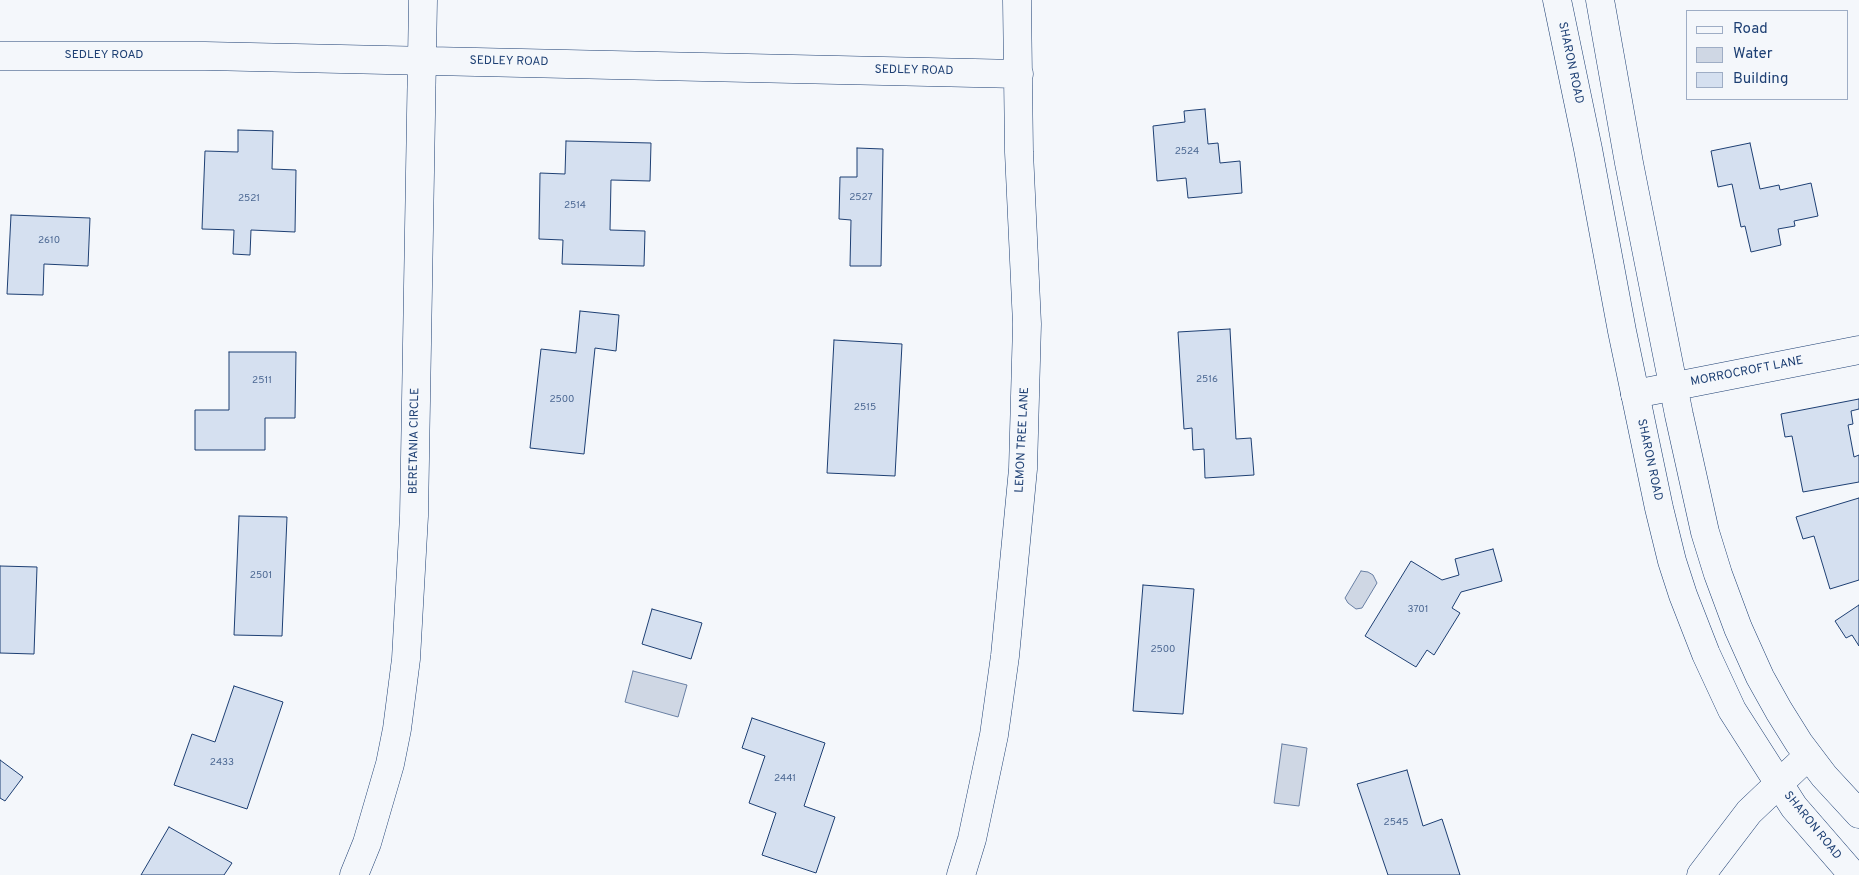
<!DOCTYPE html>
<style>
body{margin:0}
#map{position:relative;width:1859px;height:875px;overflow:hidden;background:#f4f7fb;font-family:Overpass,sans-serif}
canvas{display:block}
.legend{position:absolute;left:1686px;top:10px;width:162px;height:90px;box-sizing:border-box;background:#f4f7fb;border:1px solid #9eadc5;margin:0;padding:6px 9px;list-style:none;font-size:15px;color:#1d3f73}
.legend li{display:flex;align-items:center;gap:10px;height:25px}
.legend b{width:25px;border:1px solid #9eadc5}
</style>
<div id="map">
<canvas width="1859" height="875"></canvas>
<ul class="legend">
<li><b style="height:6px;background:#f4f7fb"></b>Road</li>
<li><b style="height:14px;background:#cfd7e4"></b>Water</li>
<li><b style="height:14px;background:#d5e0f0"></b>Building</li>
</ul>
</div>
<script>
const context = document.querySelector('canvas').getContext('2d');
context.lineJoin = 'round';
function fill(path, color) { context.fillStyle = color; context.fill(path, 'evenodd'); }
const poly = rows => new Path2D(rows.map(r => 'M' + r).join(''));
function stroke(path, color, width, dash) { context.strokeStyle = color; context.lineWidth = width; context.lineCap = dash ? 'butt' : 'round'; context.setLineDash(dash || []); context.stroke(path); }
function label(font, color, halo, rows, align = 'center') {
  context.font = font + ' Overpass,sans-serif'; context.lineWidth = 4; context.setLineDash([]); context.textBaseline = 'middle'; context.strokeStyle = halo; context.fillStyle = color; for (const [text, x, y, turn = 0] of rows) {
    context.save(); context.translate(x, y); context.rotate((+turn || 0) * Math.PI / 180); context.textAlign = isNaN(turn) ? turn : align; if (halo) context.strokeText(text, 0, 0); context.fillText(text, 0, 0); context.restore();
  }
}
const water = poly([
 [1361,571,1368,572,1373,575,1377,583,1362,608,1356,609,1348,603,1345,598,1361,571],
 [633,671,687,685,678,717,625,702,633,671],
 [1282,744,1307,748,1299,806,1274,803,1282,744]
]);
const building = poly([
 [1205,109,1208,144,1218,143,1220,163,1240,161,1242,193,1188,198,1186,178,1157,181,1153,126,1185,122,1184,111,1205,109],
 [238,130,273,131,272,169,296,170,295,232,251,230,250,255,233,254,234,230,202,229,205,151,238,152,238,130],
 [566,141,651,143,650,181,611,180,610,230,645,231,644,266,562,264,563,240,539,239,540,173,565,174,566,141],
 [1750,143,1760,189,1779,185,1780,190,1811,183,1818,216,1794,221,1795,226,1778,229,1781,245,1751,252,1745,226,1741,227,1732,184,1718,187,1711,151,1750,143],
 [857,148,883,149,881,266,850,266,851,220,839,219,840,177,857,177,857,148],
 [11,215,90,218,88,266,44,264,43,295,7,294,11,215],
 [580,311,619,315,616,351,595,348,584,454,530,448,541,349,576,353,580,311],
 [1230,329,1236,439,1251,438,1254,475,1205,478,1204,449,1193,450,1192,428,1184,429,1178,332,1230,329],
 [834,340,902,344,895,476,827,473,834,340],
 [229,352,296,352,295,418,265,418,265,450,195,450,195,410,229,410,229,352],
 [1859,399,1859,409,1851,411,1853,424,1848,425,1854,457,1859,455,1859,482,1803,492,1792,436,1785,437,1781,414,1859,399],
 [1859,498,1859,580,1830,589,1814,536,1803,539,1796,517,1859,498],
 [239,516,287,517,282,636,234,635,239,516],
 [1493,549,1502,581,1461,592,1452,608,1460,613,1434,655,1427,650,1416,667,1365,636,1411,561,1442,580,1459,575,1455,559,1493,549],
 [0,566,37,567,34,654,0,653,0,566],
 [1143,585,1194,589,1183,714,1133,711,1143,585],
 [1859,605,1859,646,1852,635,1846,638,1835,621,1859,605],
 [652,609,702,623,691,659,642,644,652,609],
 [234,686,283,702,247,809,174,785,192,734,215,742,234,686],
 [752,718,825,743,804,806,835,817,816,873,762,855,776,813,749,803,765,756,742,748,752,718],
 [0,760,23,777,5,801,0,798,0,760],
 [1407,770,1423,826,1442,819,1460,875,1388,875,1357,784,1407,770],
 [169,827,232,863,224,875,141,875,169,827]
]);
const minor = poly([
 [0,56,205,56,1019,74],
 [1635,394,1859,350],
 [354,875,367,843,390,764,397,729,406,659,414,516,423,0],
 [961,875,972,839,994,735,1005,656,1023,469,1027,324,1019,152,1017,0],
 [1701,875,1749,812,1808,756]
]);
const major = poly([
 [1557,0,1588,149,1622,331,1659,508,1672,561,1683,595,1706,654,1732,710,1794,807,1853,875],
 [1600,0,1629,163,1679,415,1705,532,1718,574,1738,628,1760,677,1779,711,1799,743,1824,776,1859,814]
]);
const numberNames = [
 ["2524",1187,152],
 ["2527",861,198],
 ["2521",249,199],
 ["2514",575,206],
 ["2610",49,241],
 ["2516",1207,380],
 ["2511",262,381],
 ["2500",562,400],
 ["2515",865,408],
 ["2501",261,576],
 ["3701",1418,610],
 ["2500",1163,650],
 ["2433",222,763],
 ["2441",785,779],
 ["2545",1396,823]
];
const streetNames = [
 ["SEDLEY ROAD",104,56],
 ["SEDLEY ROAD",509,62,1],
 ["SHARON ROAD",1570,63,78],
 ["SEDLEY ROAD",914,71,1],
 ["MORROCROFT LANE",1747,372,-11],
 ["LEMON TREE LANE",1023,440,-87],
 ["BERETANIA CIRCLE",415,441,-89],
 ["SHARON ROAD",1649,460,78],
 ["SHARON ROAD",1812,826,51]
];
fill(water, '#cfd7e4');
stroke(water, '#687fa3', 1);
fill(building, '#d5e0f0');
stroke(building, '#1d3f73', 1);
stroke(minor, '#1d3f73', 29);
stroke(major, '#1d3f73', 29);
stroke(minor, '#f4f7fb', 28);
stroke(major, '#f4f7fb', 28);
label('10px', '#4b6792', null, numberNames);
label('12px', '#1d3f73', '#f4f7fb', streetNames);
</script>
